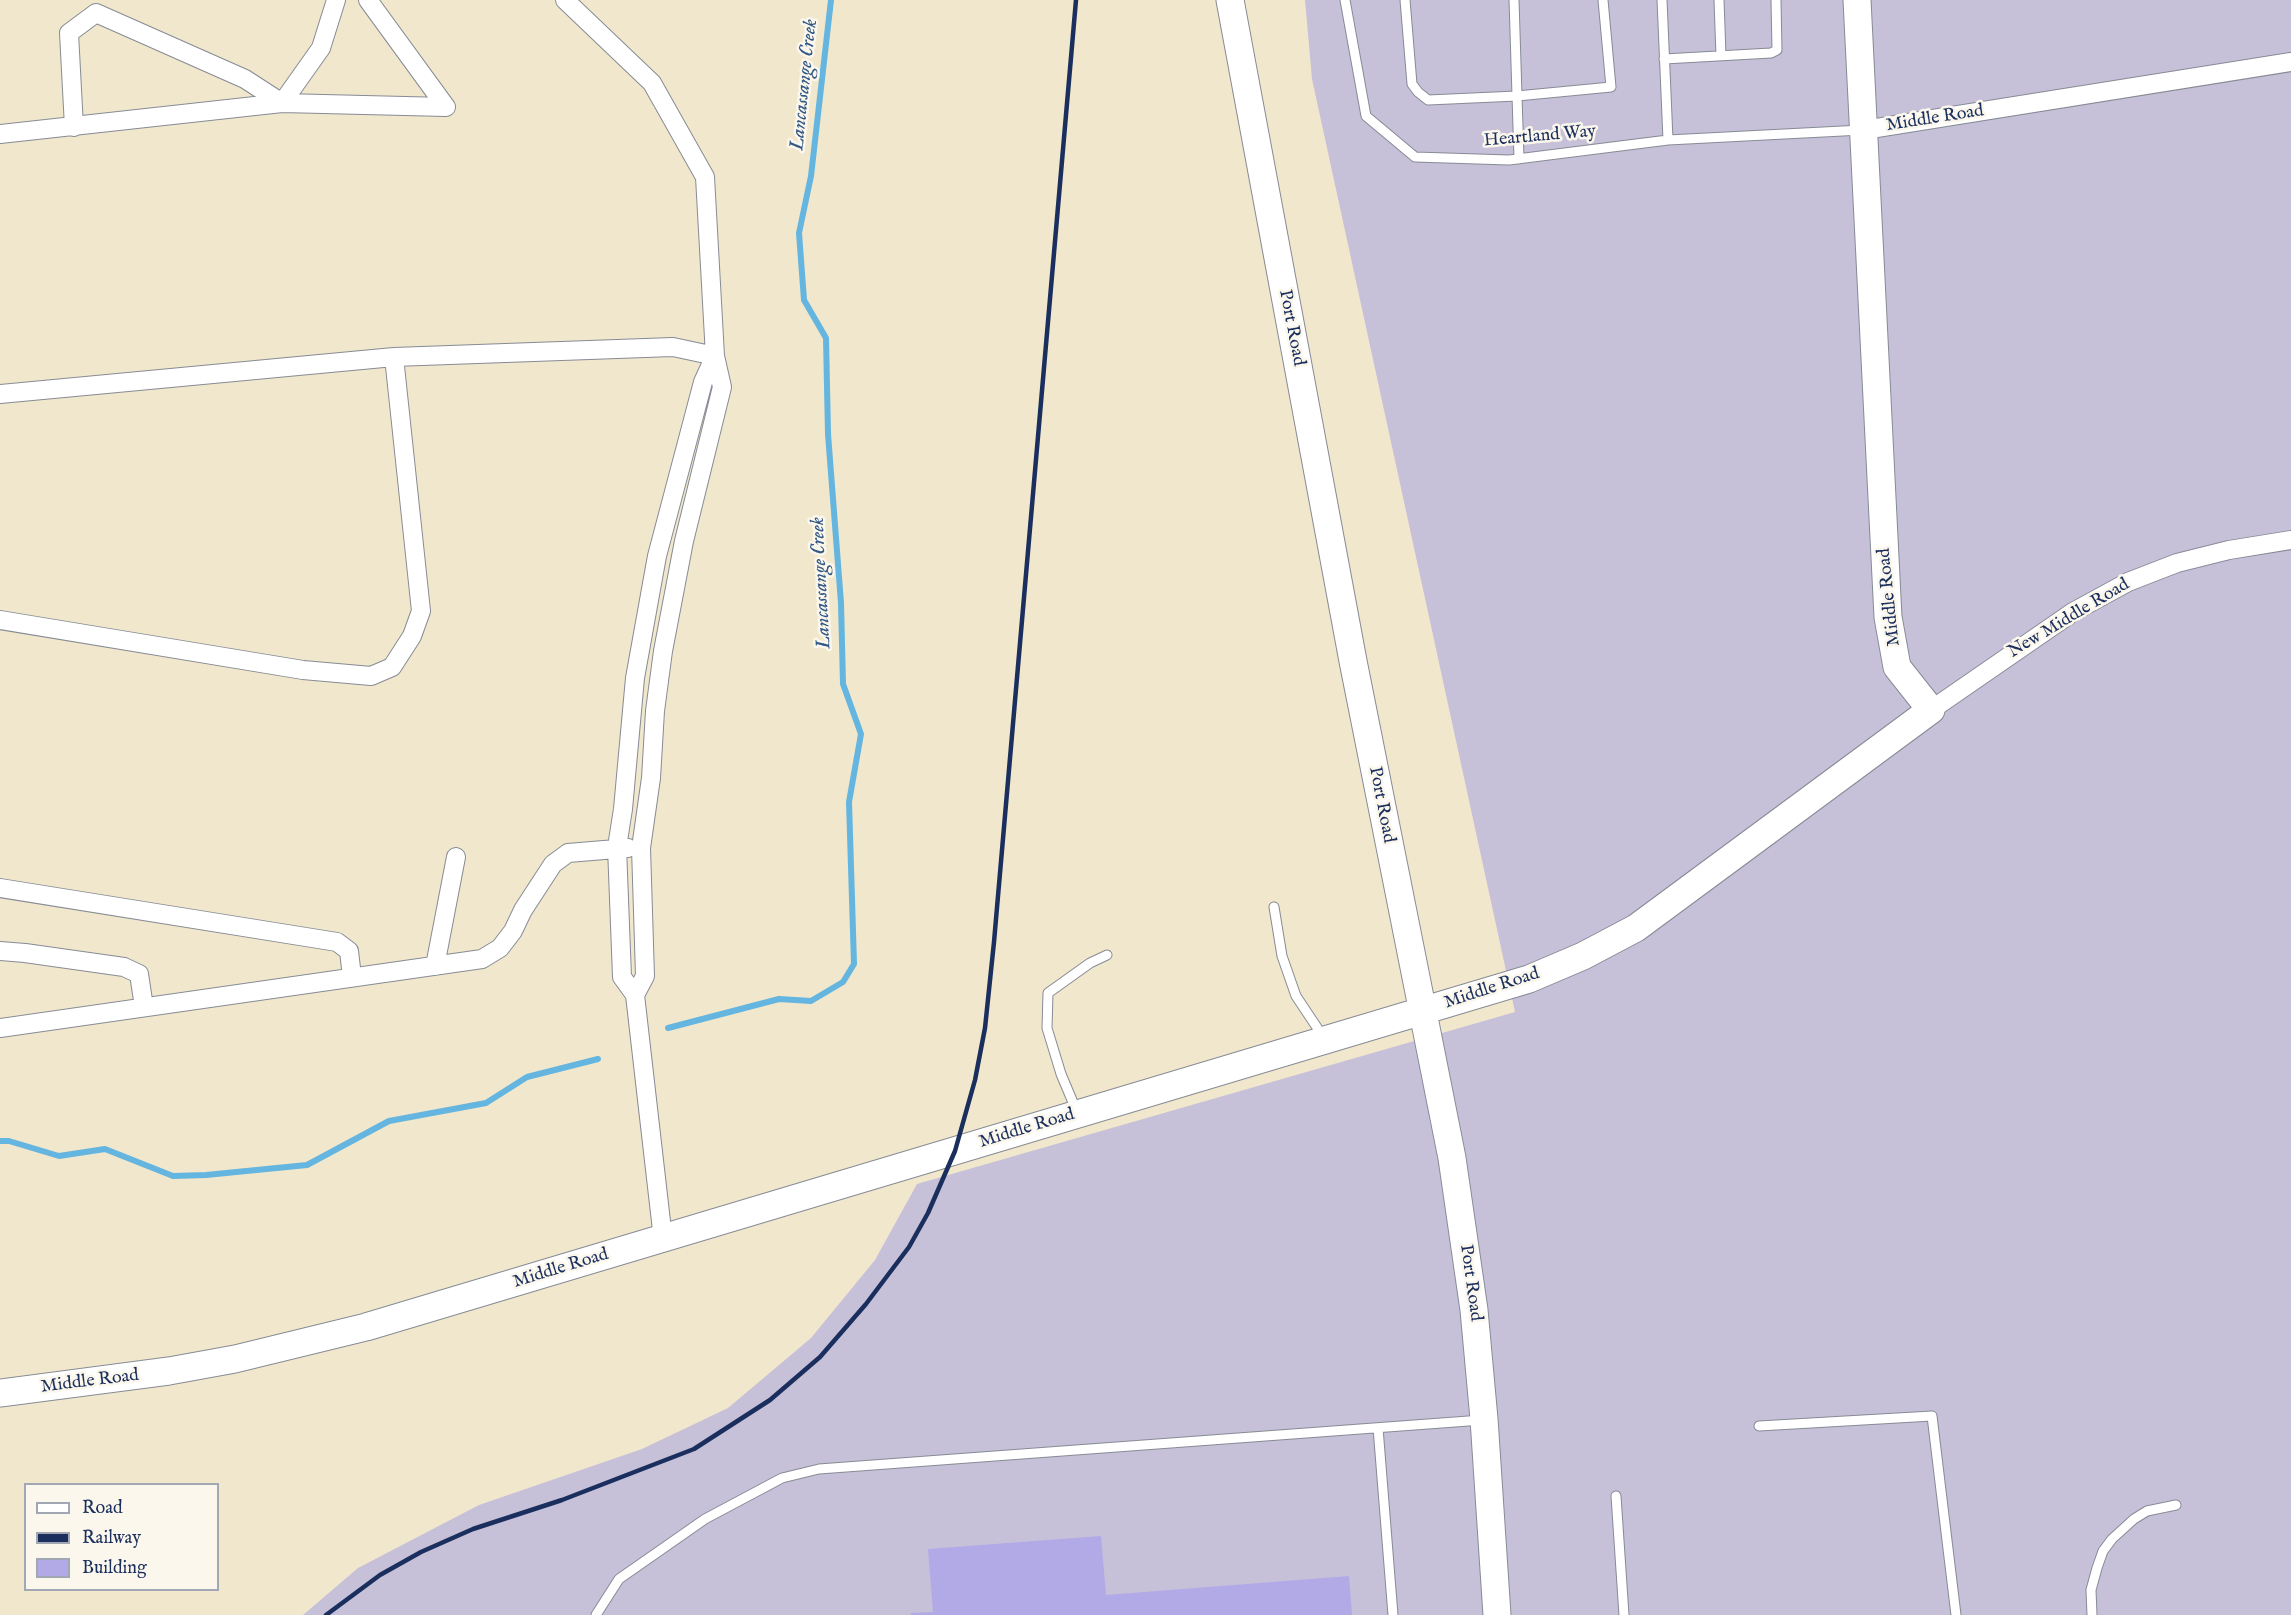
<!DOCTYPE html>
<style>
body{margin:0}
#map{position:relative;width:2291px;height:1615px;overflow:hidden;background:#f1e7cc;font-family:"IM FELL English",serif}
canvas{display:block}
.legend{position:absolute;left:24px;top:1483px;width:195px;height:108px;box-sizing:border-box;background:#fbf7ec;border:2px solid #a1a7b3;margin:0;padding:8px 10px;list-style:none;font-size:18px;color:#1b2f5e}
.legend li{display:flex;align-items:center;gap:12px;height:30px}
.legend b{width:30px;border:2px solid #a1a7b3}
</style>
<div id="map">
<canvas width="2291" height="1615"></canvas>
<ul class="legend">
<li><b style="height:8px;background:#fff"></b>Road</li>
<li><b style="height:8px;background:#1b2f5e"></b>Railway</li>
<li><b style="height:16px;background:#b2aae7"></b>Building</li>
</ul>
</div>
<script>
const context = document.querySelector('canvas').getContext('2d');
context.lineJoin = 'round';
function fill(path, color) { context.fillStyle = color; context.fill(path, 'evenodd'); }
const poly = rows => new Path2D(rows.map(r => 'M' + r).join(''));
function stroke(path, color, width, dash) { context.strokeStyle = color; context.lineWidth = width; context.lineCap = dash ? 'butt' : 'round'; context.setLineDash(dash || []); context.stroke(path); }
function label(font, color, halo, rows, align = 'center') {
  context.font = font + ' "IM FELL English",serif'; context.lineWidth = 5; context.setLineDash([]); context.textBaseline = 'middle'; context.strokeStyle = halo; context.fillStyle = color; for (const [text, x, y, turn = 0] of rows) {
    context.save(); context.translate(x, y); context.rotate((+turn || 0) * Math.PI / 180); context.textAlign = isNaN(turn) ? turn : align; if (halo) context.strokeText(text, 0, 0); context.fillText(text, 0, 0); context.restore();
  }
}
const industrial = poly([
 [1305,0,2291,0,2291,1615,303,1615,358,1568,479,1505,642,1449,728,1408,811,1338,875,1260,917,1184,1515,1012,1312,79]
]);
const stream = poly([
 [668,1028,779,999,811,1001,843,982,854,964,849,802,861,734,843,684,841,603,828,434,826,338,804,300,799,233,811,176,831,0],
 [0,1141,9,1141,59,1156,105,1149,173,1176,206,1175,307,1165,389,1121,486,1103,527,1077,598,1059]
]);
const building = poly([
 [1101,1536,1106,1595,1349,1576,1352,1615,911,1615,911,1613,933,1612,928,1549]
]);
const lane = poly([
 [1345,0,1366,116,1415,157,1509,160,1668,140,1862,130],
 [1405,0,1412,84,1418,92,1428,100,1517,96,1611,87,1603,0],
 [1514,0,1519,159],
 [1662,0,1668,140],
 [1719,0,1721,56],
 [1664,59,1771,53,1777,50,1776,0],
 [1274,907,1282,956,1296,996,1324,1038],
 [1077,1112,1061,1074,1047,1028,1048,993,1090,963,1107,955],
 [1759,1426,1932,1416,1956,1615],
 [1378,1428,1393,1615],
 [1616,1496,1624,1615],
 [596,1615,619,1579,705,1519,782,1478,819,1469,1482,1420],
 [2092,1615,2091,1590,2097,1568,2103,1551,2112,1539,2134,1519,2147,1511,2176,1505]
]);
const street = poly([
 [368,0,446,107],
 [565,0,652,83,705,177,715,356,722,387,684,541,663,651,655,711,651,778,641,848,645,976,635,995],
 [74,127,69,33,96,13,245,79,282,103,321,48,336,0],
 [1864,130,2291,62],
 [0,134,282,103,446,107],
 [0,394,394,357,673,347,715,356],
 [0,620,303,670,371,676,392,667,412,636,421,611,394,357],
 [1931,710,2073,612,2128,582,2177,563,2229,550,2291,540],
 [0,888,337,942,349,951,352,977],
 [0,951,25,953,124,967,139,974,144,1007],
 [435,966,456,857],
 [0,1028,482,959,500,948,513,931,523,910,553,864,568,853,628,848],
 [663,1239,635,995,622,977,617,847,623,809,635,678,657,556,703,382,715,356]
]);
const secondary = poly([
 [1230,0,1353,661,1452,1158,1474,1310,1484,1419,1497,1615],
 [0,1393,169,1371,235,1359,366,1327,1529,979,1583,956,1636,928,1931,710,1897,667,1888,617,1857,0]
]);
const rail = poly([
 [326,1615,380,1575,421,1552,473,1529,562,1500,694,1449,770,1400,820,1357,866,1304,909,1247,928,1213,955,1151,975,1080,985,1028,994,942,1076,0]
]);
const streetNames = [
 ["Middle Road",1935,119,-9],
 ["Heartland Way",1540,137,-5],
 ["Port Road",1291,328,79],
 ["Middle Road",1890,597,-96],
 ["New Middle Road",2069,619,-31],
 ["Port Road",1381,805,79],
 ["Middle Road",1492,989,-18],
 ["Middle Road",1027,1129,-17],
 ["Middle Road",561,1269,-17],
 ["Port Road",1470,1283,82],
 ["Middle Road",90,1382,-7]
];
const waterNames = [
 ["Lancassange Creek",805,85,-84],
 ["Lancassange Creek",822,583,-93]
];
fill(industrial, '#c7c0d9');
stroke(stream, '#64b5df', 6);
fill(building, '#b2aae7');
stroke(lane, '#868b95', 11);
stroke(street, '#868b95', 20);
stroke(secondary, '#868b95', 29);
stroke(lane, '#fff', 9);
stroke(street, '#fff', 18);
stroke(secondary, '#fff', 27);
stroke(rail, '#1b2f5e', 4.5);
label('18px', '#1b2f5e', '#fbf7ec', streetNames);
label('italic 20px', '#315785', '#fbf7ec', waterNames);
</script>
